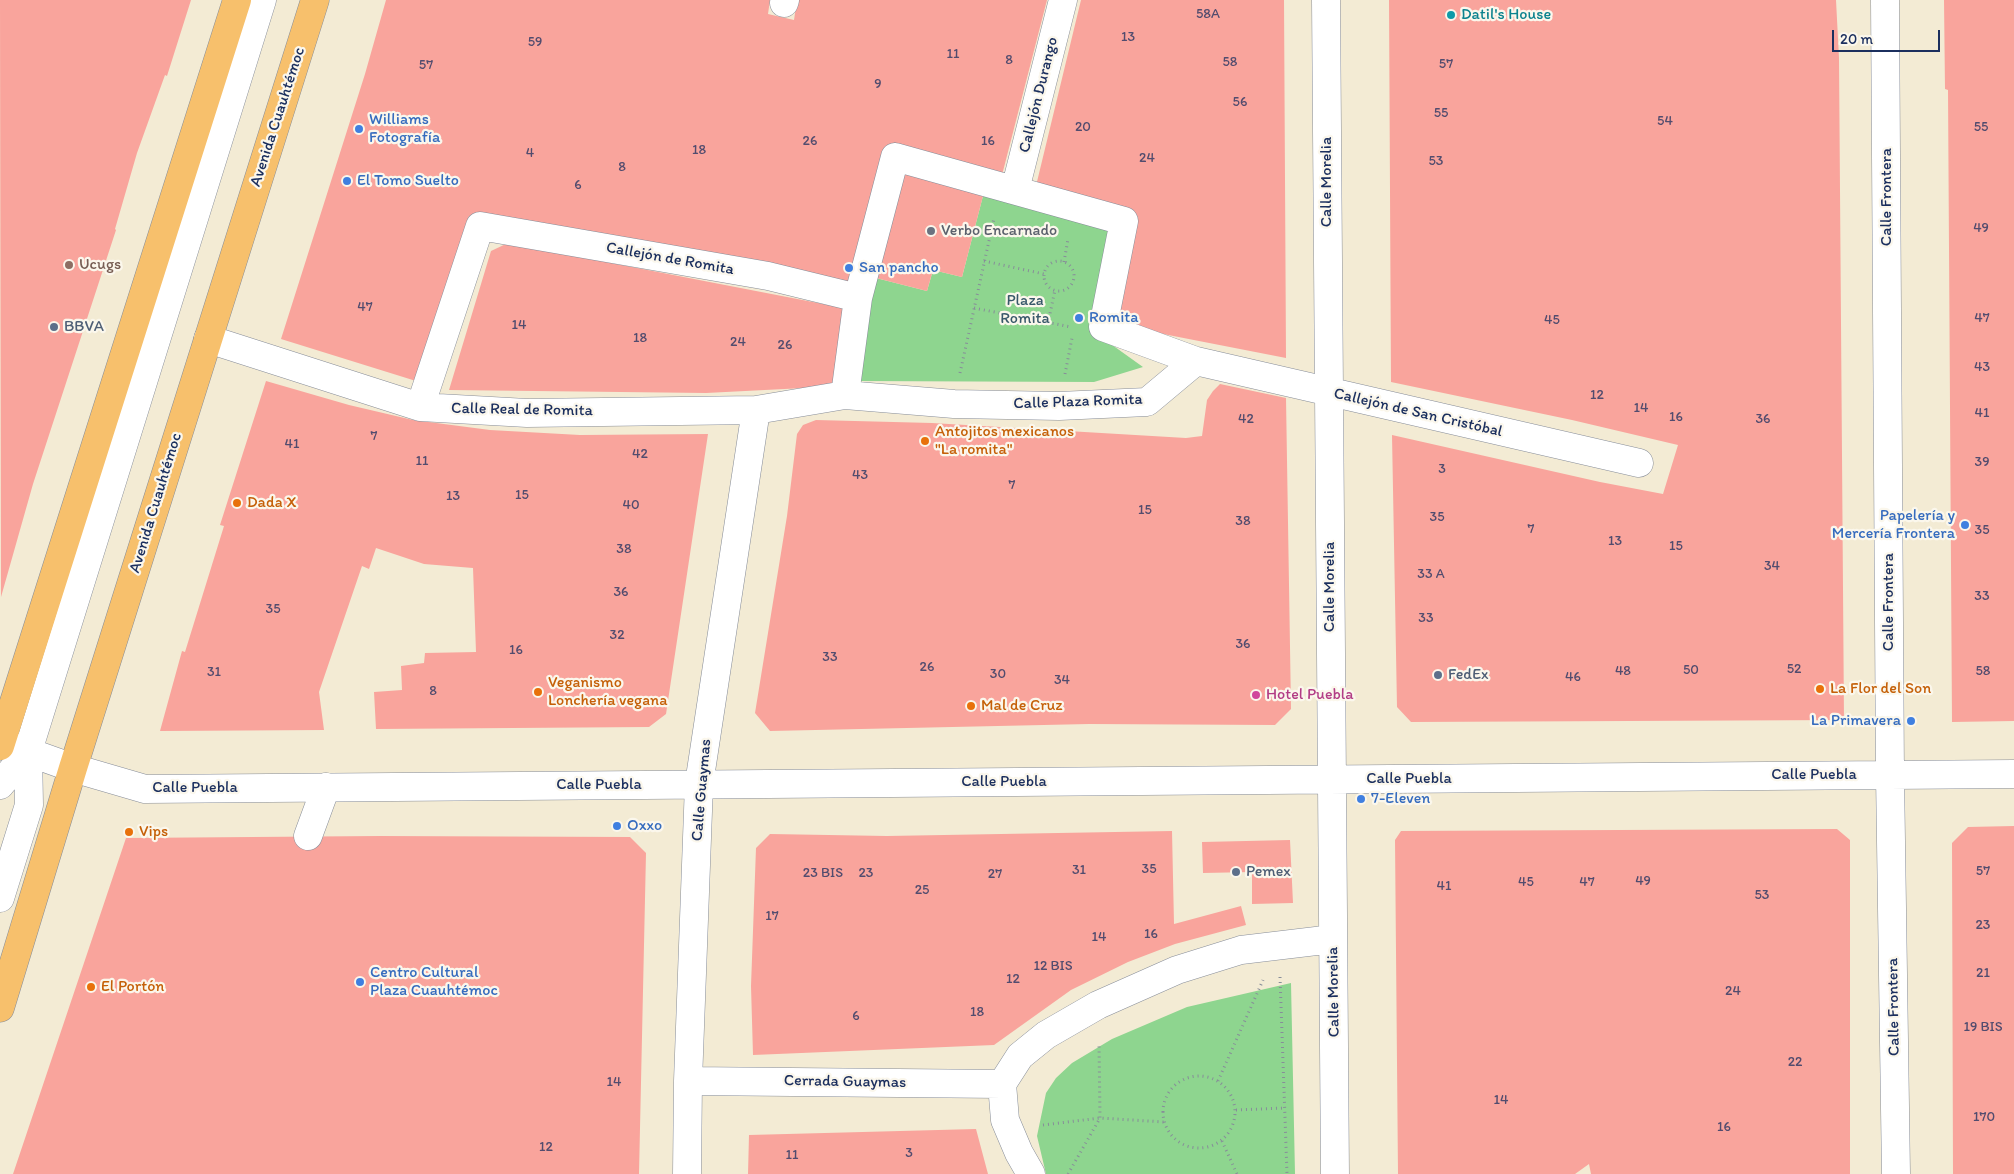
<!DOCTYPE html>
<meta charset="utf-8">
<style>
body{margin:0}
#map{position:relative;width:2014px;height:1174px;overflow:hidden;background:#f3ebd4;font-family:Itim,sans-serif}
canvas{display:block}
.scale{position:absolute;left:1832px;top:30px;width:108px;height:22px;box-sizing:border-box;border:2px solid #1b2f5e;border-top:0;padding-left:6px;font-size:15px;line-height:18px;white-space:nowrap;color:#1b2f5e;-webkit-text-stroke:4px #fbf7ec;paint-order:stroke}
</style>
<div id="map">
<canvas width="2014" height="1174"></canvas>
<div class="scale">20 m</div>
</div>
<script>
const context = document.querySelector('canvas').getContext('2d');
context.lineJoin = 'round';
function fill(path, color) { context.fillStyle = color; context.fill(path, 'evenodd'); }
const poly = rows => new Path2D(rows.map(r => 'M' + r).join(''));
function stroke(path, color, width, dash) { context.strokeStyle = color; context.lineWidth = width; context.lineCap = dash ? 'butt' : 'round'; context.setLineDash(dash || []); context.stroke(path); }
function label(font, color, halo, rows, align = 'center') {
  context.font = font + ' Itim,sans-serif'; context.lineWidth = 4.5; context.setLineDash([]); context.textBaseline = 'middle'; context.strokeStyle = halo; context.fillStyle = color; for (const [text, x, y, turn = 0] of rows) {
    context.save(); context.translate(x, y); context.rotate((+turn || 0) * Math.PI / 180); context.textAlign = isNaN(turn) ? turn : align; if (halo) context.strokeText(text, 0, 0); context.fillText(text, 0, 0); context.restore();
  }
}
const green = poly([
 [984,192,1113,222,1094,332,1143,367,1094,382,855,381,876,278,927,291,933,270,962,277],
 [1291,983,1295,1174,1046,1174,1037,1136,1046,1093,1056,1078,1072,1063,1112,1039,1187,1007]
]);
const building = poly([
 [0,0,191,0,167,76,165,75,137,153,115,229,116,230,33,484,1,597],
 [386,0,770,0,768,14,794,20,797,0,1047,0,1001,179,885,149,847,284,582,233,469,216,416,381,281,339,365,74],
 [1081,0,1284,0,1286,358,1112,324,1138,217,1035,190],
 [1389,0,1836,0,1839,58,1844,720,1411,722,1397,707,1392,435,1600,482,1663,494,1678,445,1572,420,1391,382],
 [1944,0,2014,0,2014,721,1952,722,1948,90,1945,89],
 [903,171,984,192,962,277,933,270,927,291,876,278],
 [508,243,849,309,834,392,804,388,706,393,449,390,491,251],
 [266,381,349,405,413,420,490,430,580,435,708,434,666,714,649,727,376,729,374,692,402,690,401,666,424,663,425,653,476,652,473,568,424,564,376,548,369,569,362,566,319,692,324,730,160,731,182,651,185,652,224,526,220,525],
 [1220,384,1286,398,1291,709,1275,725,1089,724,770,731,755,713,787,516,797,434,803,425,816,420,932,423,1186,438,1202,436,1207,400,1213,391],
 [2014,826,2014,1174,1953,1174,1952,843,1968,827],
 [1837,829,1850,840,1850,1174,1591,1174,1589,1164,1575,1174,1398,1174,1395,840,1401,831],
 [1172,831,1174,924,1241,906,1246,925,1175,944,1128,962,1071,990,994,1045,753,1055,751,986,756,848,770,834,887,836],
 [380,836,630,837,646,853,639,1174,13,1174,126,838],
 [1290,840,1293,903,1252,904,1252,872,1203,873,1202,842],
 [976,1129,988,1174,748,1174,749,1135]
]);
const path = poly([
 [984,261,1044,274],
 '1044 276a15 15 0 1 1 30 0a15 15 0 1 1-30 0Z',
 [1064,262,1068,239],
 [974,308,1071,327],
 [1048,323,1055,290],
 [960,373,994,218],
 [1065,374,1072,338],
 [1280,977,1287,1174],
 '1163 1112a36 36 0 1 1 72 0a36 36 0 1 1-72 0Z',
 [1218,1081,1263,980],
 [1236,1110,1285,1108],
 [1043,1125,1100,1118,1164,1122],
 [1222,1141,1237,1174],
 [1068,1174,1100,1118,1099,1043]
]);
const minor = poly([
 [1326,0,1335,1174],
 [1885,0,1890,775,1896,1174],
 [784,3,785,0],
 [895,157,1124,221,1103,327,1196,361,1147,402,1059,406,954,404,845,395,858,298,895,157],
 [1015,190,1063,0],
 [208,339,420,407,527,413,756,410,845,395],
 [1196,361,1639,463],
 [420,407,480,226,768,276,858,298],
 [0,742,73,768,145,789,2014,774],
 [0,785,28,751],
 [308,836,326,787],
 [0,898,29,805,28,751,262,0],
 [688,1081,1002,1084],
 [687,1174,688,1081,699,784,756,410],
 [1031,1174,1019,1153,1005,1120,1002,1084,1020,1056,1046,1035,1098,1005,1177,970,1241,950,1333,939]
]);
const major = poly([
 [0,746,237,0],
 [0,1008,73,768,315,0]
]);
const markers = [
 [1451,15,5,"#0f9aa8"],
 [359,129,5,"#3f7fe0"],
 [347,181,5,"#3f7fe0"],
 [931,231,5,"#6b7280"],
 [69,265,5,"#8d6e63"],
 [849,268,5,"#3f7fe0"],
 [1079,318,5,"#3f7fe0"],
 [54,327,5,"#5c6f8a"],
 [925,441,5,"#e8710a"],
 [237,503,5,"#e8710a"],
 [1965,525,5,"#3f7fe0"],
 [1438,675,5,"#5c6f8a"],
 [1820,689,5,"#e8710a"],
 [538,692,5,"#e8710a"],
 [1256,695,5,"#d1479c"],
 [971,706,5,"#e8710a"],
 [1911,721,5,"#3f7fe0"],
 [1361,799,5,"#3f7fe0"],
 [617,826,5,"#3f7fe0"],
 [129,832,5,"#e8710a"],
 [1236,872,5,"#5c6f8a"],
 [360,982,5,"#3f7fe0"],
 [91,987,5,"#e8710a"]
];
const numberNames = [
 ["58A",1208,14],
 ["13",1128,37],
 ["59",535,42],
 ["11",953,54],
 ["8",1009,60],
 ["58",1230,62],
 ["57",1446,64],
 ["57",426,65],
 ["9",878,84],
 ["56",1240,102],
 ["55",1441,113],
 ["54",1665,121],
 ["20",1083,127],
 ["55",1981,127],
 ["26",810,141],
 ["16",988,141],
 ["18",699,150],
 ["4",530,153],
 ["24",1147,158],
 ["53",1436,161],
 ["8",622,167],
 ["6",578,185],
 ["49",1981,228],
 ["47",365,307],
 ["47",1982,318],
 ["45",1552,320],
 ["14",519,325],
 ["18",640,338],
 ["24",738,342],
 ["26",785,345],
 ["43",1982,367],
 ["12",1597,395],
 ["14",1641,408],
 ["41",1982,413],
 ["16",1676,417],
 ["42",1246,419],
 ["36",1763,419],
 ["7",374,436],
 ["41",292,444],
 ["42",640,454],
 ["11",422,461],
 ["39",1982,462],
 ["3",1442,469],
 ["43",860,475],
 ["7",1012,485],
 ["15",522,495],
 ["13",453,496],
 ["40",631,505],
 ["15",1145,510],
 ["35",1437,517],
 ["38",1243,521],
 ["7",1531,529],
 ["35",1982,530],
 ["13",1615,541],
 ["15",1676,546],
 ["38",624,549],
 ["34",1772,566],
 ["33 A",1431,574],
 ["36",621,592],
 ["33",1982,596],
 ["35",273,609],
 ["33",1426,618],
 ["32",617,635],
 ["36",1243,644],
 ["16",516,650],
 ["33",830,657],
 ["26",927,667],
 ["52",1794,669],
 ["50",1691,670],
 ["48",1623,671],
 ["58",1983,671],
 ["31",214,672],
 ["30",998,674],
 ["46",1573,677],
 ["34",1062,680],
 ["8",433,691],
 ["35",1149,869],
 ["31",1079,870],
 ["57",1983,871],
 ["23 BIS",823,873],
 ["23",866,873],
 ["27",995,874],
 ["49",1643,881],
 ["45",1526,882],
 ["47",1587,882],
 ["41",1444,886],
 ["25",922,890],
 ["53",1762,895],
 ["17",772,916],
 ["23",1983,925],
 ["16",1151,934],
 ["14",1099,937],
 ["12 BIS",1053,966],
 ["21",1983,973],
 ["12",1013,979],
 ["24",1733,991],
 ["18",977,1012],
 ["6",856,1016],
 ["19 BIS",1983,1027],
 ["22",1795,1062],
 ["14",614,1082],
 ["14",1501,1100],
 ["170",1984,1117],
 ["16",1724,1127],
 ["12",546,1147],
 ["3",909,1153],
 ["11",792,1155]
];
const cultureNames = [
 ["Datil's House",1461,15]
];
const streetNames = [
 ["Callejón Durango",1039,95,-76],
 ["Avenida Cuauhtémoc",278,117,-72],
 ["Calle Morelia",1327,182,-90],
 ["Calle Frontera",1887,197,-90],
 ["Callejón de Romita",670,259,10],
 ["Calle Plaza Romita",1078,402,-2],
 ["Calle Real de Romita",522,410,1],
 ["Callejón de San Cristóbal",1418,413,13],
 ["Avenida Cuauhtémoc",156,503,-73],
 ["Calle Morelia",1330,587,-90],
 ["Calle Frontera",1889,602,-90],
 ["Calle Puebla",1814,775],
 ["Calle Puebla",1409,779],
 ["Calle Puebla",1004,782],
 ["Calle Puebla",599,785],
 ["Calle Puebla",195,788],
 ["Calle Guaymas",702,790,-85],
 ["Calle Morelia",1334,992,-91],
 ["Calle Frontera",1894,1007,-91],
 ["Cerrada Guaymas",845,1082,1]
];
const shopNames = [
 ["Williams",369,120],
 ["Fotografía",369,138],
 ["El Tomo Suelto",357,181],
 ["San pancho",859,268],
 ["Romita",1089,318],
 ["Papelería y",1955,516,"right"],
 ["Mercería Frontera",1955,534,"right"],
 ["La Primavera",1901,721,"right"],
 ["7-Eleven",1371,799],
 ["Oxxo",627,826],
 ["Centro Cultural",370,973],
 ["Plaza Cuauhtémoc",370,991]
];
const worshipNames = [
 ["Verbo Encarnado",941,231]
];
const educationNames = [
 ["Ucugs",79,265]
];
const parkNames = [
 ["Plaza",1025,301],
 ["Romita",1025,319]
];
const serviceNames = [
 ["BBVA",64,327],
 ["FedEx",1448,675],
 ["Pemex",1246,872]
];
const foodNames = [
 ["Antojitos mexicanos",935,432],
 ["\"La romita\"",935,450],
 ["Dada X",247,503],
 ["Veganismo",548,683],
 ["Lonchería vegana",548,701],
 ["La Flor del Son",1830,689],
 ["Mal de Cruz",981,706],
 ["Vips",139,832],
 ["El Portón",101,987]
];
const hotelNames = [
 ["Hotel Puebla",1266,695]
];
fill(green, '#8ed58f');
fill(building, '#f9a49c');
stroke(minor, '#878d99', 29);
stroke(major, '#878d99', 29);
stroke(path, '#878d99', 3, [1, 4]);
stroke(minor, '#fff', 28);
stroke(major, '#f7c06c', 28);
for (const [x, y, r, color] of markers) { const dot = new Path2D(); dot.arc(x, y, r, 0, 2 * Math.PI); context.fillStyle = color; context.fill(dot); stroke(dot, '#fbf7ec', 2); }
label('14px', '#524c6e', null, numberNames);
label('16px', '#0d838f', '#fbf7ec', cultureNames, 'left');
label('16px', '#1b2f5e', '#fbf7ec', streetNames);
label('16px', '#366cbe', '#fbf7ec', shopNames, 'left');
label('16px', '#5b616d', '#fbf7ec', worshipNames, 'left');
label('16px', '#785e54', '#fbf7ec', educationNames, 'left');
label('16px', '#38586a', '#fbf7ec', parkNames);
label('16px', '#4e5e75', '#fbf7ec', serviceNames, 'left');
label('16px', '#c56008', '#fbf7ec', foodNames, 'left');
label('16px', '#b23c85', '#fbf7ec', hotelNames, 'left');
</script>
